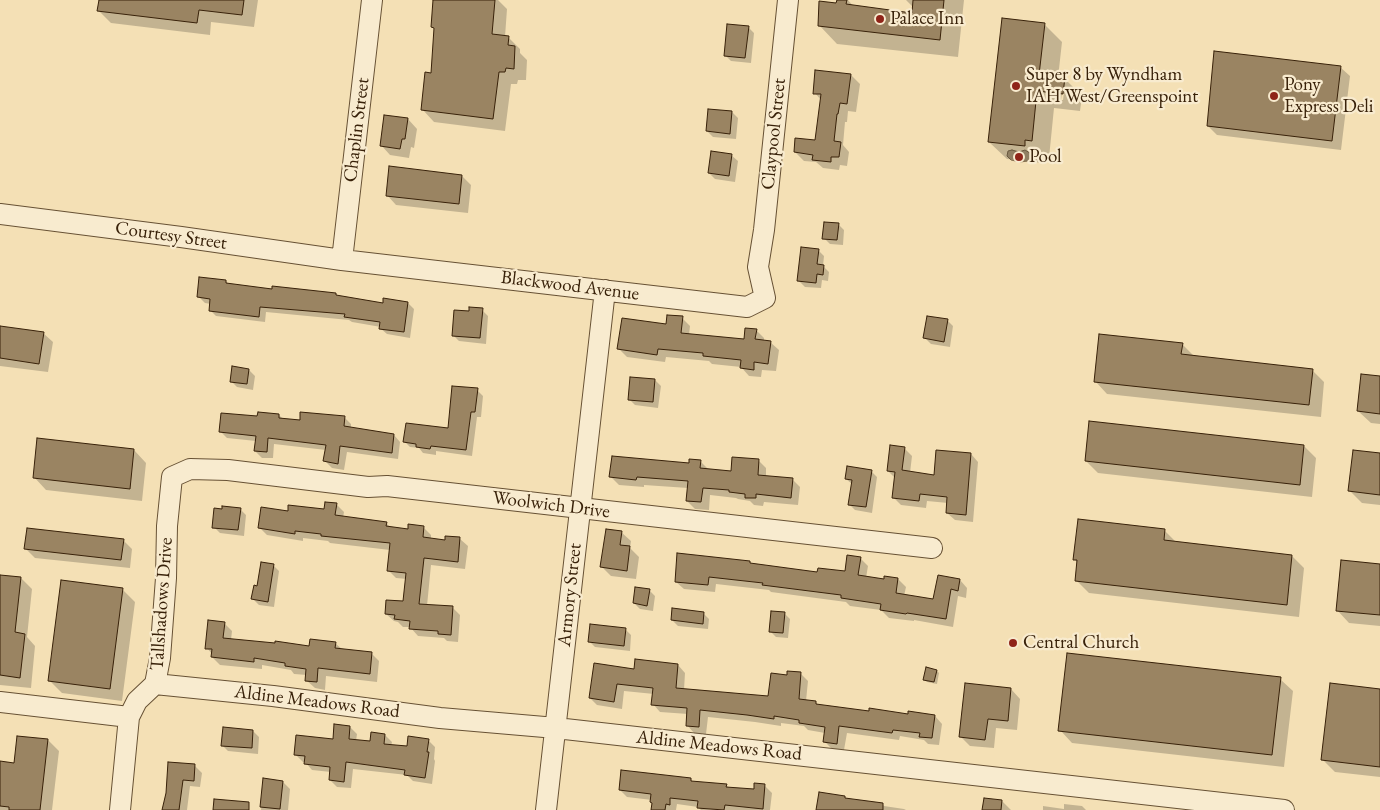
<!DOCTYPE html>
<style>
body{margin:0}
canvas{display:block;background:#f4e0b5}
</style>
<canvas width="1380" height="810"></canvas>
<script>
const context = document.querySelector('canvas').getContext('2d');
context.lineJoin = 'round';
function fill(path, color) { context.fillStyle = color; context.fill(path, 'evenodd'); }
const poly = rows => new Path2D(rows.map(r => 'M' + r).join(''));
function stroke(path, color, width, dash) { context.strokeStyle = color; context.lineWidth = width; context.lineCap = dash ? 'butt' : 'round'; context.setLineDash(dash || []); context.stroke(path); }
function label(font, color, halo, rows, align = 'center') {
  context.font = font + ' "EB Garamond",serif'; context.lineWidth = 4.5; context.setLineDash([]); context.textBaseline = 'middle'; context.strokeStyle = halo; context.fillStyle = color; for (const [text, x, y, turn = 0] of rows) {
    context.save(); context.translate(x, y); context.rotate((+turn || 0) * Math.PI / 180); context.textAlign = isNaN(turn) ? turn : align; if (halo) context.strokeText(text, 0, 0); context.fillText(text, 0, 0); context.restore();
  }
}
const water = poly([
 [1012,150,1019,152,1025,150,1030,153,1031,158,1028,161,1020,162,1011,160,1007,156,1008,151,1012,150]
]);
const shadow = poly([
 [100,0,258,0,254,27,211,22,210,35,111,23,99,11],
 [434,0,498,0,507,9,505,37,508,37,520,49,520,53,527,60,526,80,518,80,517,84,511,84,505,131,434,122,422,109,432,74,435,30,433,27],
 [838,0,848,0,854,7,913,14,913,7,906,0,964,0,958,57,837,44,819,25,837,5],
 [1045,25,1062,42,1058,78,1064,78,1082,96,1080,111,1054,108,1049,158,1043,157,1042,163,1007,159,989,142],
 [1062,92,1064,92,1063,100,1061,100],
 [748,27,754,33,751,63,731,61,725,55],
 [1340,67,1350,76,1341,150,1217,135,1208,126],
 [816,72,851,75,860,84,856,112,848,111,847,122,845,122,843,145,849,152,847,166,840,165,839,170,823,168,816,162,804,161,795,152,816,141,821,100,815,93],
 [732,112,738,118,736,139,713,137,707,131],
 [408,119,417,129,414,148,411,147,409,158,390,155,381,145],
 [731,155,738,161,735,182,715,179,709,173],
 [462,176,471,185,468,213,396,205,387,195],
 [838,224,844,230,843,245,830,244,824,238],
 [818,250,824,256,823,266,829,272,828,281,822,280,821,288,805,287,799,281],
 [226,281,229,285,273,290,336,294,338,297,384,304,408,303,414,309,410,338,387,334,380,328,381,327,352,322,349,320,266,312,265,322,216,316,210,310,211,304,205,303,199,297],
 [482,310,488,316,486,344,459,341,453,335,470,312],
 [682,318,690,326,689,335,745,340,756,330,764,338,764,341,770,342,779,350,776,371,762,370,761,377,749,376,741,367,712,364,709,361,666,357,665,362,627,357,619,349],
 [947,320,953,326,950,347,931,344,925,338],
 [0,327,43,333,53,342,48,372,0,366],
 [1182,344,1195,357,1312,370,1324,382,1321,417,1107,394,1095,381],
 [249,370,255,376,253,390,237,387,231,381],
 [1380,377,1380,424,1371,423,1358,411],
 [655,380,661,386,658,408,635,405,629,399],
 [477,390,483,396,481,417,477,417,472,456,436,451,436,455,423,453,419,448,410,447,404,441,449,429],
 [279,415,284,420,301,421,344,417,351,424,351,428,394,435,400,442,398,459,347,452,344,470,332,468,325,461,326,450,274,444,273,458,262,458,255,451,256,441,227,438,221,432,259,417],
 [1304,446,1316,458,1312,497,1098,473,1086,461],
 [904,448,912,456,910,473,935,476,971,454,978,462,973,522,955,520,947,513,948,503,927,501,926,508,901,505,893,497,896,479,888,471],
 [134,450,146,463,142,501,46,490,34,477],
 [1380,455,1380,505,1362,503,1350,491],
 [758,460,766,468,766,477,792,479,800,487,798,505,764,502,763,506,754,505,750,501,738,499,736,498,710,495,709,510,695,509,687,501,688,488,644,485,644,487,619,485,611,477,690,464,700,461,708,469,732,472],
 [871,471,877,477,872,513,855,510,849,504,852,484,846,479],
 [336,504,344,512,343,518,386,523,391,528,409,530,423,527,431,535,431,539,446,541,460,539,468,546,465,569,431,565,427,606,453,608,460,615,458,642,447,641,444,638,418,636,410,627,403,627,398,622,394,621,386,614,404,603,407,579,396,578,388,570,390,550,330,543,328,541,303,538,303,541,267,535,260,528,289,513,325,510],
 [240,509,246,515,244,536,220,533,214,527],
 [1164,530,1177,543,1292,556,1304,568,1299,617,1089,593,1076,580,1078,563,1074,559],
 [621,532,631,541,630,548,639,557,636,579,611,576,601,566],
 [123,540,132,549,130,568,35,558,26,549],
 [860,558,868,566,866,578,885,580,898,579,906,587,904,596,934,601,960,580,967,588,966,598,958,596,953,627,914,620,914,621,889,618,881,610,850,606,846,602,771,592,769,590,716,584,715,592,684,589,676,582,750,562,752,565,818,574,846,572],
 [273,565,279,571,274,607,259,605,253,599,258,587],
 [1380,565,1380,626,1349,623,1337,610],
 [0,576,21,578,32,589,27,637,35,646,31,688,0,685],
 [122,589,135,602,122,701,62,693,49,680],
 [649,590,655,596,653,611,640,609,634,603],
 [703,613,709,619,708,629,678,626,672,620],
 [784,613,790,619,788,638,776,637,770,631],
 [224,623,232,631,231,640,310,647,335,643,343,650,371,653,379,661,377,682,326,676,325,690,315,688,306,680,307,675,294,674,291,670,262,665,262,669,220,665,212,657,212,654,207,648],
 [625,629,631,635,630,651,595,647,589,641],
 [678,665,685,673,684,690,769,698,788,676,800,673,808,681,806,701,816,703,819,706,909,716,935,716,942,724,939,745,928,744,924,740,900,736,899,740,847,733,844,750,832,749,824,741,825,733,808,730,804,726,781,723,781,726,755,722,708,717,706,734,694,733,687,725,688,714,660,712,653,704,654,694,624,691,622,709,597,705,590,698,635,670],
 [937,671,939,673,937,684,927,682,924,679],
 [1280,679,1293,691,1284,767,1072,743,1060,730],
 [1011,689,1020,699,1017,730,996,728,994,748,970,746,961,737],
 [1380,690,1380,777,1335,772,1323,760],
 [350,727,357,734,356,741,371,742,385,735,392,742,391,746,408,748,428,740,435,747,434,759,435,761,432,784,413,781,407,775,353,769,351,788,337,787,330,780,331,772,312,770,305,762,303,762,296,755,334,741],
 [253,731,259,737,258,754,228,751,222,745],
 [48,740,59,751,52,810,0,810,0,762,15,764],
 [195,766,202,773,200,787,190,786,187,810,164,810,167,793],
 [264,779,283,782,290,789,288,810,261,810],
 [690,779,693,782,726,785,729,788,755,791,765,786,772,793,770,810,701,810,698,807,677,804,676,810,653,810,652,800,627,797,620,790],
 [844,797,848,800,882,804,884,806,904,809,906,810,817,810],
 [1002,801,1011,810,984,810],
 [1064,804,1082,806,1086,810,1043,810,1043,806,1064,809]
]);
const building = poly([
 [99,0,244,0,242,15,199,10,197,23,97,11,99,0],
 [433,0,495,0,492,34,509,36,508,45,515,46,514,69,506,68,505,72,499,72,493,119,421,110,425,72,431,73,434,28,431,27,433,0],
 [837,0,847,0,846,4,912,13,913,0,944,0,940,40,818,26,819,1,836,3,837,0],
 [1002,18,1045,23,1039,75,1065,77,1063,94,1037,91,1032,141,1025,140,1025,146,988,142,1002,18],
 [727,24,749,26,745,58,724,56,727,24],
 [1214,51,1341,66,1332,141,1207,126,1214,51],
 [815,70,851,74,847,104,840,103,838,114,837,114,834,141,841,142,839,157,831,157,831,162,812,160,813,155,794,152,795,138,815,140,821,94,813,94,815,70],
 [708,109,732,111,730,134,706,131,708,109],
 [384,115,408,118,405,139,402,139,400,149,380,146,384,115],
 [711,151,732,154,729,176,708,173,711,151],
 [389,166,462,175,459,204,386,196,389,166],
 [824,222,839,223,837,240,822,239,824,222],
 [801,247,819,249,817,264,824,265,823,275,817,274,816,283,797,281,801,247],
 [199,277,226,280,226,283,272,289,272,286,336,293,336,295,383,303,383,298,408,302,404,332,379,329,380,322,344,317,345,314,260,307,259,317,209,311,210,299,197,297,199,277],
 [469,307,483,308,480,338,452,336,454,310,469,311,469,307],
 [667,315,683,316,681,333,744,339,745,328,757,329,755,339,771,341,768,364,754,362,754,370,740,368,741,360,703,356,703,353,658,349,657,355,617,349,622,318,666,324,667,315],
 [927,316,948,319,944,342,923,338,927,316],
 [0,326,44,332,39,364,0,358,0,326],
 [1099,334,1183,343,1181,354,1313,369,1309,405,1094,382,1099,334],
 [232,366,249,369,247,384,230,382,232,366],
 [1361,374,1380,376,1380,414,1357,411,1361,374],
 [630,377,655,379,653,402,628,400,630,377],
 [452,386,478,388,475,412,471,412,466,450,431,446,430,449,416,447,416,444,403,442,406,423,448,428,452,386],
 [258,412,279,414,279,418,300,420,300,412,345,416,344,426,394,434,392,453,340,446,338,464,323,461,326,445,268,438,267,452,254,451,256,436,219,432,221,413,257,416,258,412],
 [1089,421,1304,445,1300,485,1085,461,1089,421],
 [37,438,134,449,130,489,33,478,37,438],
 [890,445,905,447,902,470,934,475,936,450,971,453,966,515,946,513,947,497,920,494,919,501,892,498,895,472,887,471,890,445],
 [1353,450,1380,453,1380,495,1348,491,1353,450],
 [612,456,689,463,689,459,701,460,700,468,731,471,732,457,759,459,758,475,793,478,791,498,756,494,756,498,745,498,745,494,729,492,729,490,703,488,701,502,686,501,688,481,637,477,636,480,609,477,612,456],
 [847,466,872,470,866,507,848,505,852,480,845,479,847,466],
 [325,502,337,503,335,515,387,522,386,526,408,529,408,524,424,526,423,537,445,540,445,536,460,537,458,562,424,558,419,604,453,606,451,635,438,634,438,631,409,629,410,621,394,619,395,615,385,614,386,600,403,601,406,573,387,571,390,543,321,536,321,534,295,531,295,534,258,528,261,507,288,511,288,505,324,509,325,502],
 [222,506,241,508,238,530,212,528,214,508,222,509,222,506],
 [1078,519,1165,529,1164,540,1292,555,1287,605,1075,581,1077,560,1073,560,1078,519],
 [27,528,124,539,121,560,24,549,27,528],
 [606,529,622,531,620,545,630,546,627,571,600,567,606,529],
 [677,553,750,561,750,563,817,572,818,568,845,571,847,555,861,557,858,575,884,579,884,576,898,578,896,593,933,599,938,575,960,579,958,591,951,589,946,619,907,613,906,614,880,610,881,604,841,598,841,595,762,585,763,583,709,577,708,585,675,582,677,553],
 [1341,560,1380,564,1380,615,1336,611,1341,560],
 [261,562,274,564,268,602,251,599,254,585,257,586,261,562],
 [0,575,21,577,15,632,25,634,20,678,0,675,0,575],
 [61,580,123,588,110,689,48,681,61,580],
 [635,587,650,589,647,606,633,603,635,587],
 [672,608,704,612,703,624,671,620,672,608],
 [771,611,785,612,783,633,769,632,771,611],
 [208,620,225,622,223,638,275,643,275,641,309,646,310,639,336,642,335,648,372,652,370,674,318,668,317,682,305,681,306,669,285,666,285,663,254,658,254,662,211,657,212,649,205,649,208,620],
 [590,624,626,628,624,646,588,642,590,624],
 [1067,653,1281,677,1272,755,1058,731,1067,653],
 [635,659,678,664,676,688,768,696,771,673,787,675,787,671,801,672,799,699,816,701,816,704,869,711,869,708,908,714,908,711,935,715,932,738,919,737,920,733,893,730,892,733,839,726,837,744,823,742,825,727,799,723,799,720,774,716,774,719,747,715,700,710,699,727,686,726,687,708,651,705,653,688,617,684,614,702,589,698,594,663,634,669,635,659],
 [926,667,937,670,934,682,923,680,926,667],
 [965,683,1011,688,1008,721,988,719,985,740,959,737,965,683],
 [1330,683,1380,689,1380,767,1321,760,1330,683],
 [334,724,350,726,349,739,370,741,371,732,385,734,384,744,407,746,408,736,429,739,427,752,429,752,425,778,404,775,405,770,346,762,344,782,329,780,330,767,304,764,305,756,294,755,296,735,333,739,334,724],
 [223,727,253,730,252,748,221,746,223,727],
 [17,736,48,739,40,810,9,810,9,807,0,806,0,761,14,763,17,736],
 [168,762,195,764,194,781,183,780,179,810,162,810,166,793,168,762],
 [621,770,691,778,691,781,727,784,726,787,754,789,754,783,765,784,763,809,725,805,724,810,697,808,698,801,670,798,670,805,666,804,665,810,651,810,652,803,650,802,651,794,619,790,621,770],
 [263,778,283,781,280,809,260,807,263,778],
 [819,792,845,796,845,798,883,803,883,810,816,810,819,792],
 [984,798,1002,800,1001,810,982,810,984,798],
 [214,799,249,802,249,810,213,810,214,799]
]);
const minor = poly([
 [0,214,181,237,342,260,747,307,765,298,758,267,764,230,788,0],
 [342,260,372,0],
 [155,684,273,696,440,718,556,728,1284,810],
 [0,702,129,717],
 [120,810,129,717,137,701,155,684,160,658,166,578,167,526,172,477,190,469,228,470,368,487,387,486,932,548],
 [546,810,605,290]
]);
const markers = [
 [880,19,5,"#8f2418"],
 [1016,86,5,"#8f2418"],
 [1274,96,5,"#8f2418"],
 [1019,157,5,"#8f2418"],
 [1013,643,5,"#8f2418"]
];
const poiNames = [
 ["Palace Inn",890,19],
 ["Super 8 by Wyndham",1026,75],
 ["IAH West/Greenspoint",1026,97],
 ["Pony",1284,85],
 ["Express Deli",1284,107],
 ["Pool",1029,157],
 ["Central Church",1023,643]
];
const streetNames = [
 ["Chaplin Street",357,130,-83],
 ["Claypool Street",774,134,-84],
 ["Courtesy Street",171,236,8],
 ["Blackwood Avenue",570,286,7],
 ["Woolwich Drive",551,505,7],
 ["Armory Street",570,595,-84],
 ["Tallshadows Drive",162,604,-86],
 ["Aldine Meadows Road",317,702,7],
 ["Aldine Meadows Road",719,746,6]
];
fill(water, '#b49f7b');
stroke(water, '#826d4d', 1);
fill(shadow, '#0003');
fill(building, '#9a8462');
stroke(building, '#382109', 1);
stroke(minor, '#675134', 22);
stroke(minor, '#f8ebcf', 20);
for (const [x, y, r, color] of markers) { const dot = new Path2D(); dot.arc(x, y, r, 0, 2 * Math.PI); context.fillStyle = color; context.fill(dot); stroke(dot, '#f8ebcf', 2); }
label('19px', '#382109', '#f8ebcf', poiNames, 'left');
label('19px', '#382109', '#f8ebcf', streetNames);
</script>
